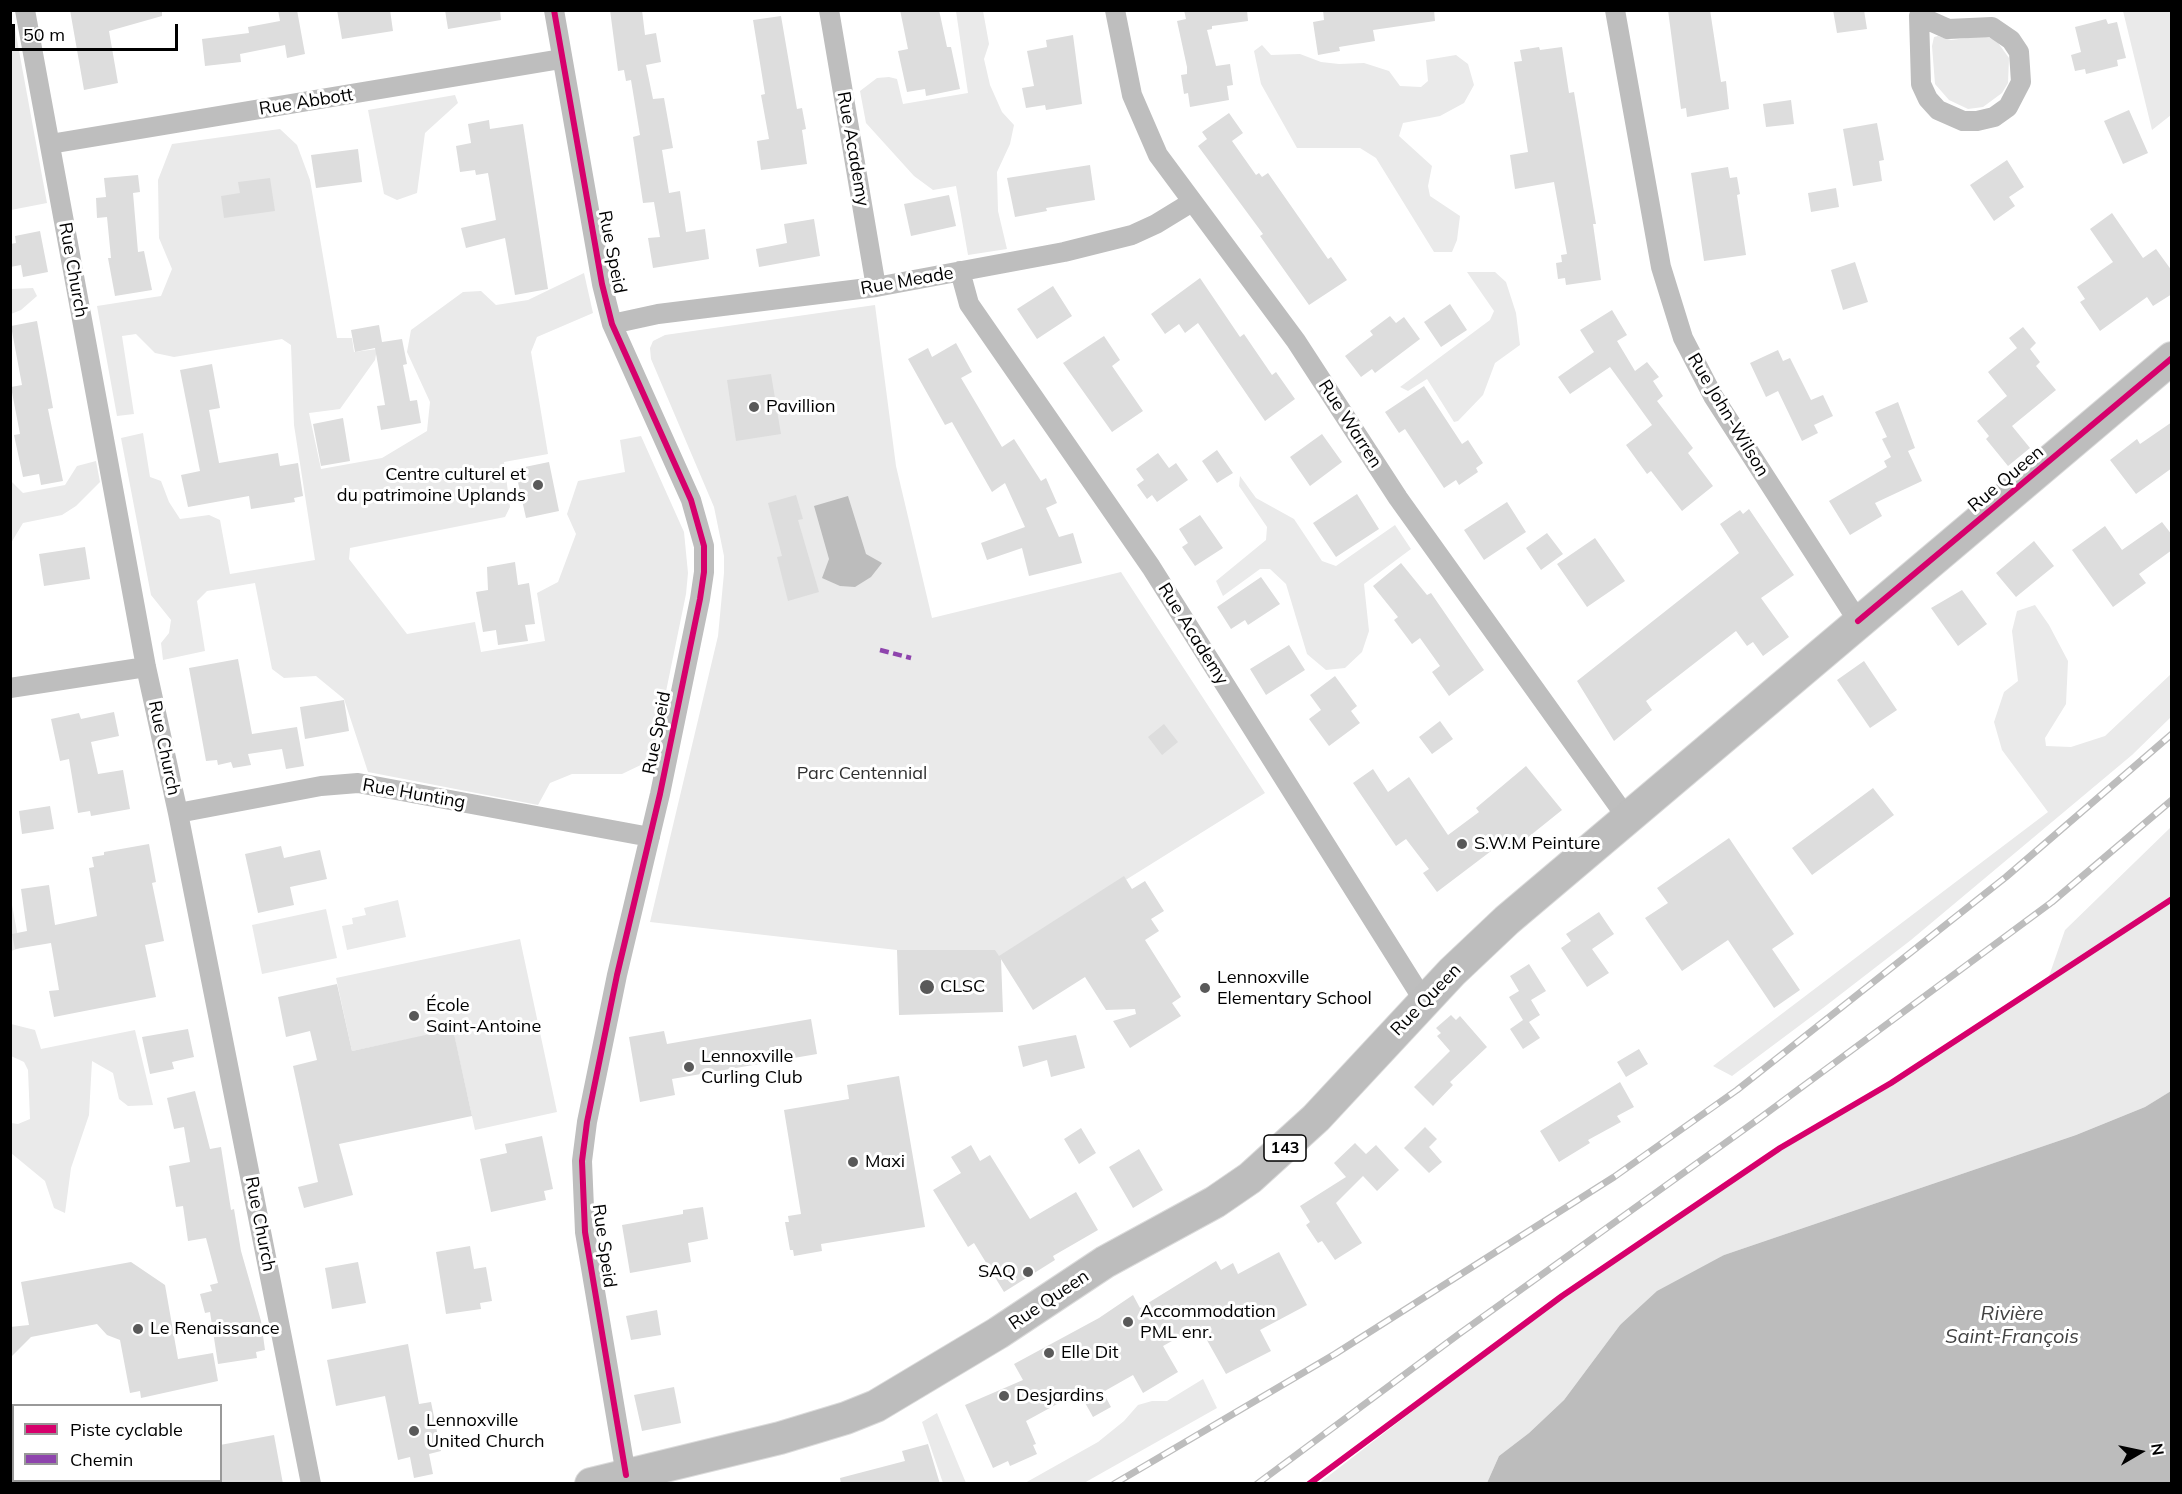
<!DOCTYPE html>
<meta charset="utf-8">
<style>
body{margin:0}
#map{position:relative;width:2182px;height:1494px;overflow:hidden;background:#fff;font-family:Mulish,sans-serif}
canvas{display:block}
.frame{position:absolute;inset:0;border:12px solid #000;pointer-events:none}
.legend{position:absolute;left:12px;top:1404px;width:210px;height:78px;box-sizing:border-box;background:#fff;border:2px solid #999;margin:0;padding:8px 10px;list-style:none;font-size:18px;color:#000}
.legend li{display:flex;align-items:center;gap:12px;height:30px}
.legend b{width:30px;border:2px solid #999}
.north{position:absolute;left:2110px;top:1422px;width:60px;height:60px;-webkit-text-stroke:4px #fff;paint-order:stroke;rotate:81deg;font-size:16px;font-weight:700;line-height:24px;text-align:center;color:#000}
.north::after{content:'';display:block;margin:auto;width:21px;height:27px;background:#000;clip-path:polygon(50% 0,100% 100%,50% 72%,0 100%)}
.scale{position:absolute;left:12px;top:24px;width:166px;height:27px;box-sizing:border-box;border:3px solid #000;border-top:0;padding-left:8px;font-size:18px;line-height:21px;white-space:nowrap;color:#000;-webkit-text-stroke:4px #fff;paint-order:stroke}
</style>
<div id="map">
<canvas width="2182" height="1494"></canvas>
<div class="frame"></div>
<ul class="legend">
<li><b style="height:8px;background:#d6006c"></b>Piste cyclable</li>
<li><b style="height:8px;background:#8e44ad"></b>Chemin</li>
</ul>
<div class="north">N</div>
<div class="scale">50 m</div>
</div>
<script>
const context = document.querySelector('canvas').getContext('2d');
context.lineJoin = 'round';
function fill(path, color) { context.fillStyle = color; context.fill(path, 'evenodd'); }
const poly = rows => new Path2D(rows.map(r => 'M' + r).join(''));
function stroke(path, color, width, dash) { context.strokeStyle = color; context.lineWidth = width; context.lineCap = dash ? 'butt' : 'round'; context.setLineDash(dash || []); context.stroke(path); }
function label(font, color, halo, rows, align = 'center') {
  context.font = font + ' Mulish,sans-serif'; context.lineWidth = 6; context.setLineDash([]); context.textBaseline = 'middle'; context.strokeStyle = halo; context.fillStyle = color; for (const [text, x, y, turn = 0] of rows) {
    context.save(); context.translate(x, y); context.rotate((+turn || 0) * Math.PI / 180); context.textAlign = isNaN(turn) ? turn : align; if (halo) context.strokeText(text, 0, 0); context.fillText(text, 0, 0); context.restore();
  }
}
const green = poly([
 [956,11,983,11,989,44,984,59,990,85,1002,112,1014,125,1010,144,997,172,998,211,1007,249,968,255,956,186,933,190,914,176,866,123,860,91,877,78,889,77,897,79,903,104,968,93],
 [2123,11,2171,11,2171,115,2152,130],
 [11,29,15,29,47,203,11,210],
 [1938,36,1951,40,1984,36,1996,40,2009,58,2008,83,2002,93,1983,107,1968,109,1949,100,1935,84,1932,46,1934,37],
 [1262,45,1271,55,1300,54,1321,62,1339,64,1364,63,1389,71,1400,86,1421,87,1428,81,1426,60,1456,55,1468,64,1474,85,1464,103,1440,116,1403,123,1399,136,1432,166,1428,186,1430,196,1460,216,1457,240,1452,252,1434,252,1376,158,1360,148,1297,148,1261,84,1254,51],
 [455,95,458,103,425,133,417,193,397,200,384,194,368,110],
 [280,129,297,145,310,180,337,338,352,338,354,352,377,349,375,360,340,409,309,413,321,469,382,458,427,431,430,402,407,352,411,330,463,292,481,291,496,305,528,300,584,273,593,313,537,337,531,352,548,454,504,462,510,507,505,517,350,548,349,559,407,634,475,622,481,652,545,641,537,593,558,582,576,534,567,514,578,481,625,472,620,440,641,436,684,532,688,573,686,594,654,750,647,762,622,774,572,774,550,783,538,805,368,772,344,699,316,676,284,678,272,669,255,583,207,591,197,601,205,651,163,660,161,643,169,633,171,620,151,595,121,438,143,433,150,477,161,481,169,502,180,519,209,515,220,520,230,574,315,560,294,425,291,345,282,339,174,357,155,353,136,334,122,336,134,414,117,416,97,306,161,296,172,269,159,238,158,180,172,144],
 [1467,272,1495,272,1506,282,1516,313,1520,345,1495,363,1483,395,1458,421,1454,422,1427,379,1408,391,1400,387,1490,320,1494,311],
 [33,288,37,296,21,310,11,314,11,289],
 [875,305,896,466,932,618,1121,572,1265,793,999,959,991,950,897,950,650,922,718,636,724,573,724,556,714,507,651,359,650,348,653,341,665,335],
 [96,461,100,482,76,506,62,515,23,523,11,543,11,481,23,493,65,485,77,466],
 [1240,476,1256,498,1294,519,1322,561,1336,566,1395,525,1411,549,1364,584,1369,631,1362,652,1345,668,1326,670,1307,654,1286,584,1270,569,1260,569,1223,596,1216,581,1266,540,1267,527,1239,486],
 [2035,605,2049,625,2068,661,2066,704,2045,738,2046,746,2071,747,2105,736,2171,674,2171,717,2132,755,1911,940,1823,1008,1732,1076,1713,1066,2048,812,2002,750,1994,722,2004,692,2018,681,2012,631,2017,611],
 [2171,827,2171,1091,2145,1107,2076,1135,1724,1255,1620,1325,1564,1400,1529,1433,1499,1456,1487,1483,1318,1484,1562,1296,1780,1148,1891,1083,2048,979,2065,930],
 [10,894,20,948,11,951,10,951],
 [398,900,406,937,347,950,342,926,353,924,352,918,366,915,364,908],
 [326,909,337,958,262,974,252,925],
 [520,939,557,1112,475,1130,453,1030,352,1051,336,978],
 [11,1024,35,1030,41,1049,135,1030,153,1105,128,1106,119,1099,113,1073,92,1061,89,1115,71,1168,65,1213,54,1208,45,1181,11,1153,11,1123,18,1124,30,1119,28,1070,24,1062,11,1056],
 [1203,1379,1217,1408,1084,1483,1025,1483,1098,1442,1124,1421,1138,1405,1152,1401,1167,1401],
 [937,1413,966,1483,943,1483,922,1422]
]);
const water = poly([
 [848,496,866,554,882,563,871,577,855,587,840,586,822,578,829,559,814,506],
 [2171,1091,2172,1481,2169,1483,1487,1483,1499,1456,1529,1433,1564,1400,1620,1325,1657,1291,1724,1255,2076,1135,2145,1107]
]);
const building = poly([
 [70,10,162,10,162,16,109,31,118,83,84,90],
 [278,10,297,10,305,54,287,58,285,45,240,54,241,62,205,66,202,39,249,33,248,27,280,21],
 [337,10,390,10,393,31,342,39],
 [445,10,500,10,501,20,448,29],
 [610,10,642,10,645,35,656,33,661,62,646,65,653,99,664,98,673,148,662,150,669,193,680,191,686,232,705,229,709,259,653,268,648,238,660,237,654,202,643,203,633,137,640,135,631,80,626,81,624,70,618,71],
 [900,10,939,10,947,47,951,47,960,89,926,96,925,89,907,92,898,51,908,49],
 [1184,10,1247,10,1248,21,1212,26,1212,29,1207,30,1216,66,1230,64,1233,85,1227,86,1229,100,1190,107,1188,93,1184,94,1181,75,1187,74,1187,67,1177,21,1186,19],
 [1323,10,1434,10,1435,21,1373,30,1375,41,1339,47,1340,51,1318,55,1313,22,1324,20],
 [1668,10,1710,10,1721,82,1726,81,1729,109,1687,117,1686,108,1681,109],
 [1833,10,1864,10,1867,29,1837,33],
 [781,16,797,109,802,108,806,129,802,130,807,164,761,170,757,141,769,139,761,95,765,94,753,20],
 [2106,19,2108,24,2117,22,2126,58,2117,60,2118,66,2086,74,2085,69,2075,71,2071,55,2081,52,2075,27],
 [1073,35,1082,104,1046,110,1045,105,1026,108,1022,88,1034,86,1027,51,1047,47,1046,40],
 [1539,47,1540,50,1562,47,1569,93,1574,92,1596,224,1593,224,1601,280,1566,285,1565,278,1558,279,1556,263,1562,262,1561,255,1567,254,1554,182,1515,189,1510,155,1528,152,1514,62,1522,61,1520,50],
 [1791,100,1794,124,1766,127,1763,104],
 [2129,110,2148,153,2123,164,2104,121],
 [1229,113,1243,133,1232,141,1256,175,1259,173,1262,177,1268,173,1328,259,1331,257,1347,280,1309,305,1260,236,1263,234,1198,146,1207,139,1202,132],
 [489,120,490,129,523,124,548,289,515,295,505,238,466,248,461,228,496,220,488,173,476,175,475,170,460,172,456,146,471,143,468,124],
 [1877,123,1884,160,1879,161,1882,181,1853,186,1843,129],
 [358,149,362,182,316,188,311,155],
 [2007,160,2024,187,2009,197,2015,206,1994,221,1970,185],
 [1090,165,1095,200,1046,208,1047,211,1015,217,1007,178],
 [1728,167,1730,178,1737,177,1740,194,1737,195,1746,255,1704,261,1691,173],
 [138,175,140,192,133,193,138,252,144,251,152,290,115,296,108,258,111,258,107,217,97,218,96,198,106,197,104,178],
 [270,178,275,211,224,218,221,196,240,193,238,182],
 [1836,188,1839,207,1811,212,1808,193],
 [949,195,956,226,911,236,904,204],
 [2112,213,2143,258,2156,249,2172,271,2172,294,2153,306,2147,297,2100,331,2080,302,2085,299,2077,287,2113,262,2090,229],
 [814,219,820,256,759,267,756,249,787,243,784,224],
 [40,231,48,272,23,277,21,265,10,267,10,244,16,243,15,236],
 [1855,262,1868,302,1843,310,1831,270],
 [1200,278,1240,337,1244,334,1272,375,1276,372,1295,399,1265,421,1198,323,1185,333,1179,324,1165,334,1151,314],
 [1053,286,1072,316,1037,339,1017,309],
 [1450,304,1467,330,1441,347,1424,322],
 [1612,310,1627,335,1617,341,1635,371,1647,362,1659,377,1653,381,1663,396,1657,401,1693,448,1688,453,1713,486,1682,511,1651,471,1647,474,1626,445,1652,425,1610,367,1570,394,1558,377,1594,352,1580,330],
 [1390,316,1396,323,1404,317,1420,339,1375,373,1372,369,1361,377,1345,356,1373,335,1370,331],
 [37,321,53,408,48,409,63,481,41,485,39,474,23,477,14,435,20,434,11,387,22,385,11,326],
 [379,325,382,342,402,339,407,364,403,365,410,401,417,400,421,423,381,430,377,406,385,405,375,348,355,352,351,330],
 [2023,327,2036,343,2030,349,2040,362,2036,366,2056,390,2012,426,2030,448,2008,466,1986,439,1989,436,1977,421,2007,396,1988,372,2017,348,2009,338],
 [1104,336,1120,360,1112,366,1143,411,1112,432,1063,363],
 [956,343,972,372,961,378,1002,447,1014,439,1041,481,1046,478,1057,503,1046,508,1059,537,1073,533,1082,563,1029,576,1022,548,987,560,981,543,1025,527,1005,483,992,492,952,422,945,425,908,359,928,348,932,357],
 [1778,350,1783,361,1790,358,1811,400,1823,395,1833,416,1814,425,1818,433,1802,441,1778,391,1766,397,1750,363],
 [212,364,220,408,209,410,219,463,278,453,280,466,298,463,303,496,294,498,295,502,251,509,249,496,188,507,181,475,200,471,180,370],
 [771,374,781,434,736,441,727,380],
 [1424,386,1462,444,1468,440,1483,463,1476,468,1478,472,1459,485,1456,480,1444,488,1405,429,1399,433,1385,412],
 [1898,402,1915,448,1908,451,1922,481,1875,503,1882,516,1850,535,1829,501,1887,467,1884,461,1891,457,1882,439,1887,437,1875,412],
 [343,418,350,461,321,466,313,424],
 [2172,422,2172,468,2136,494,2110,460,2137,439,2140,444],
 [1322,434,1342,462,1310,486,1290,457],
 [1217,450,1233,473,1217,483,1202,461],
 [1158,453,1169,468,1176,463,1188,480,1157,502,1152,495,1147,499,1137,485,1144,480,1136,469],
 [549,462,559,511,526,518,515,469],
 [1357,494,1379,529,1336,557,1313,523],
 [796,495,803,519,798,520,819,592,788,601,777,557,782,556,768,503],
 [1507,502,1526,532,1484,560,1464,530],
 [1749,509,1794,575,1761,598,1789,637,1763,656,1753,642,1747,646,1736,631,1646,701,1652,710,1614,741,1577,681,1739,553,1720,524,1740,510,1743,514],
 [1200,515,1223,548,1195,566,1182,547,1188,543,1179,529],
 [2162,522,2172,535,2172,550,2139,574,2146,583,2113,607,2072,550,2105,526,2122,550],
 [1547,533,1563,554,1541,570,1526,548],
 [1595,538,1625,581,1587,607,1557,564],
 [2034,541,2054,566,2016,597,1996,573],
 [85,547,90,579,44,586,39,554],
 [515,562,518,585,529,583,535,624,525,625,528,641,498,645,496,630,483,632,476,592,488,590,487,567],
 [1401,563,1427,595,1431,593,1484,670,1449,696,1432,672,1440,666,1420,638,1412,644,1394,620,1398,617,1373,586],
 [1261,577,1280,604,1248,625,1245,620,1231,629,1217,607],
 [1962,590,1987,624,1958,646,1931,608],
 [1289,645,1305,670,1266,695,1250,669],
 [238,659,252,734,297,727,304,766,286,769,282,749,248,754,251,765,233,768,231,762,218,765,217,760,206,761,189,668],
 [1864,661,1897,710,1870,728,1837,680],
 [1335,676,1357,706,1351,711,1360,723,1329,746,1309,719,1321,710,1310,695],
 [344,700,349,731,305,739,300,707],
 [114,712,119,736,91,742,98,774,123,770,130,809,91,816,90,811,78,813,69,759,60,761,51,719,79,713,81,719],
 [1440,721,1453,739,1432,754,1419,737],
 [1164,724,1178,742,1162,755,1148,737],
 [1526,766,1562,810,1511,851,1503,842,1437,892,1423,873,1429,869,1406,839,1396,846,1353,783,1373,769,1388,792,1409,777,1448,835,1479,812,1476,808],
 [1873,788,1894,815,1812,875,1792,848],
 [50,806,54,829,22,834,19,811],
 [1729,838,1794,934,1772,949,1800,990,1774,1008,1728,940,1682,971,1645,918,1668,903,1657,888],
 [149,844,156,882,152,883,164,941,145,945,156,997,54,1017,49,991,59,990,51,943,15,949,12,934,27,931,21,889,49,885,55,925,97,916,89,868,94,867,92,857,104,855,104,852],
 [281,846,284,858,320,850,327,879,290,887,294,905,258,913,245,854],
 [1124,876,1132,889,1145,881,1164,911,1151,919,1159,931,1145,940,1181,997,1172,1003,1181,1016,1130,1048,1113,1021,1136,1014,1135,1009,1106,1010,1085,977,1033,1010,999,956],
 [1599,912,1614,934,1592,949,1609,973,1587,987,1561,948,1571,941,1566,934],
 [897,950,995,950,1001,959,1003,1012,899,1015],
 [1529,964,1546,991,1531,1000,1540,1015,1529,1022,1540,1038,1523,1049,1510,1029,1523,1020,1509,997,1519,991,1510,976],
 [337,984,352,1051,453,1029,472,1116,339,1144,353,1195,304,1208,298,1187,318,1182,293,1066,317,1060,310,1031,286,1037,278,997],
 [1451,1015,1456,1020,1460,1016,1487,1047,1450,1082,1453,1085,1433,1106,1414,1087,1450,1051,1437,1036,1441,1033,1436,1028],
 [811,1019,817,1054,672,1079,675,1095,640,1102,629,1037,664,1031,667,1044],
 [188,1029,194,1057,172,1062,174,1069,150,1074,142,1037],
 [1076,1035,1085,1068,1051,1077,1047,1060,1023,1067,1018,1046],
 [1639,1049,1648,1064,1626,1077,1617,1062],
 [899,1076,925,1227,821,1244,822,1251,794,1256,793,1250,790,1250,785,1222,789,1222,788,1216,801,1214,784,1110,849,1099,847,1085],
 [1620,1082,1634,1107,1617,1116,1621,1122,1588,1140,1590,1143,1559,1162,1540,1131],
 [195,1091,210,1149,221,1147,231,1210,234,1209,241,1251,261,1321,265,1350,256,1352,257,1358,218,1364,210,1312,205,1313,200,1294,212,1291,210,1285,218,1283,206,1238,188,1241,183,1206,176,1207,169,1166,190,1162,184,1127,174,1129,167,1098],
 [1425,1127,1437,1139,1429,1147,1442,1162,1429,1173,1404,1148],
 [1081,1128,1096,1153,1079,1164,1064,1139],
 [542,1136,553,1189,544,1191,546,1200,491,1212,480,1159,507,1153,505,1144],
 [1355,1143,1366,1154,1376,1145,1399,1170,1377,1191,1363,1176,1336,1203,1362,1243,1335,1260,1322,1241,1318,1243,1306,1225,1310,1222,1300,1206,1346,1177,1334,1163],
 [971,1145,980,1161,990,1155,1030,1219,1076,1192,1098,1230,1053,1256,1055,1260,1004,1292,974,1243,968,1247,933,1190,961,1173,951,1157],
 [1139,1149,1163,1190,1133,1208,1109,1167],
 [703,1207,708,1239,688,1243,691,1262,630,1273,622,1225,683,1214,683,1210],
 [470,1246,474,1269,486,1267,492,1301,480,1303,481,1309,446,1314,436,1252],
 [1279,1252,1307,1305,1260,1330,1271,1351,1226,1374,1199,1326,1163,1346,1178,1372,1143,1393,1133,1375,1103,1392,1111,1407,1093,1417,1079,1392,1026,1421,1036,1444,1033,1445,1037,1454,1010,1466,1008,1461,993,1468,965,1405,1023,1380,1014,1364,1099,1318,1133,1295,1140,1308,1216,1261,1221,1270,1233,1263,1238,1274],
 [131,1262,165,1285,178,1359,213,1353,218,1381,141,1398,140,1391,130,1393,120,1340,107,1335,97,1324,31,1337,10,1358,10,1327,29,1325,21,1282],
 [358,1262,366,1303,332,1309,325,1268],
 [657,1310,661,1335,631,1340,626,1316],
 [408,1344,419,1404,431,1402,441,1451,429,1454,433,1474,414,1478,410,1457,398,1460,385,1396,336,1406,327,1360],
 [674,1387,681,1423,642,1431,634,1395],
 [274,1435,283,1484,220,1484,220,1445],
 [928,1444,940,1484,841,1484,840,1478,905,1461,902,1451]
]);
const minor = poly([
 [25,10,146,667,178,813,311,1484],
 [554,10,602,284,612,324,691,500,704,546,704,572,700,599,660,794,617,975,587,1122,582,1161,585,1232,626,1475],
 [829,10,876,287],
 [1115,10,1132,95,1158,155,1296,341,1398,498,1627,818],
 [1615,10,1661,267,1683,338,1713,396,1858,621],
 [1919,16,1948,29,1992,27,2011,40,2019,52,2021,82,2008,107,1994,117,1977,121,1963,121,1938,110,1928,99,1921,84,1919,16],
 [50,144,561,59],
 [960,271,969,304,1151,567,1424,1001],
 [612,324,658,314,876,287,1064,252,1132,235,1156,224,1192,202],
 [10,688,146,667],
 [178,813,321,786,358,783,650,837]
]);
const primary = poly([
 [591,1484,780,1438,846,1418,876,1406,998,1333,1105,1262,1215,1202,1250,1178,1316,1118,1452,972,1507,920,2172,358]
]);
const rail = poly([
 [1114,1484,1335,1354,1614,1177,1737,1090,2006,877,2172,734],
 [1257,1484,1459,1334,1760,1118,2052,902,2172,800]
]);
const quiet = poly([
 [880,650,911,658]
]);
const cycleway = poly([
 [554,10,602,284,612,324,691,500,704,546,704,572,700,599,660,794,617,975,587,1122,582,1161,585,1232,626,1475],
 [1858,621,2172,358],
 [1309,1484,1562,1296,1780,1148,1891,1083,2172,899]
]);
const markers = [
 [754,407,6,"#595959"],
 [538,485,6,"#595959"],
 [1462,844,6,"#595959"],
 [927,987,8,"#595959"],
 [1205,988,6,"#595959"],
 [414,1016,6,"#595959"],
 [689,1067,6,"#595959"],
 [853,1162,6,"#595959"],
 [1028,1272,6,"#595959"],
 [1128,1322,6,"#595959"],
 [138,1329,6,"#595959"],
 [1049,1353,6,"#595959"],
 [1004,1396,6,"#595959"],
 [414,1431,6,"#595959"]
];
const shields = [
 [1285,1148,42]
];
const shieldNames = [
 ["143",1285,1148]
];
const streetNames = [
 ["Rue Abbott",306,102,-9],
 ["Rue Academy",853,149,80],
 ["Rue Speid",612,252,79],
 ["Rue Church",73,270,80],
 ["Rue Meade",907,281,-10],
 ["Rue John-Wilson",1728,415,59],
 ["Rue Warren",1350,424,57],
 ["Rue Queen",2006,479,-40],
 ["Rue Academy",1193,634,58],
 ["Rue Speid",657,733,-79],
 ["Rue Church",164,748,78],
 ["Rue Hunting",414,794,10],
 ["Rue Queen",1426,1000,-46],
 ["Rue Church",260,1224,79],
 ["Rue Speid",604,1246,82],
 ["Rue Queen",1049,1300,-34]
];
const poiNames = [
 ["Pavillion",766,407],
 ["Centre culturel et",526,475,"right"],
 ["du patrimoine Uplands",526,496,"right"],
 ["S.W.M Peinture",1474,844],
 ["Lennoxville",1217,978],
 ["Elementary School",1217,999],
 ["CLSC",940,987],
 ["École",426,1006],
 ["Saint-Antoine",426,1027],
 ["Lennoxville",701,1057],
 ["Curling Club",701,1078],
 ["Maxi",865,1162],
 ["SAQ",1016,1272,"right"],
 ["Accommodation",1140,1312],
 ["PML enr.",1140,1333],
 ["Le Renaissance",150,1329],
 ["Elle Dit",1061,1353],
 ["Desjardins",1016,1396],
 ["Lennoxville",426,1421],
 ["United Church",426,1442]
];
const parkNames = [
 ["Parc Centennial",862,774]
];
const waterNames = [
 ["Rivière",2012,1314],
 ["Saint-François",2012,1337]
];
fill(green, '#eaeaea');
fill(water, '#bcbcbc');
fill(building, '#ddd');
stroke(primary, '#dbdbdb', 34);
stroke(minor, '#bebebe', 20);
stroke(primary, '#bdbdbd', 32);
stroke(rail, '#bdbdbd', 7);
stroke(rail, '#fff', 4.5, [14]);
stroke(quiet, '#8e44ad', 4.5, [9, 4.5]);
stroke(cycleway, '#d6006c', 6);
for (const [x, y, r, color] of markers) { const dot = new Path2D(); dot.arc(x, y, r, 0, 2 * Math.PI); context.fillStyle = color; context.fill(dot); stroke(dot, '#fff', 2); }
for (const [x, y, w] of shields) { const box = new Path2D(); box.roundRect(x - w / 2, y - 13, w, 26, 4.5); context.fillStyle = '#fff'; context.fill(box); stroke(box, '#000', 1.5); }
label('bold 16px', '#000', null, shieldNames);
label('18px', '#000', '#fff', streetNames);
label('18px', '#000', '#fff', poiNames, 'left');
label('18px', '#303030', '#fff', parkNames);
label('italic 20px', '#414141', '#fff', waterNames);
</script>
